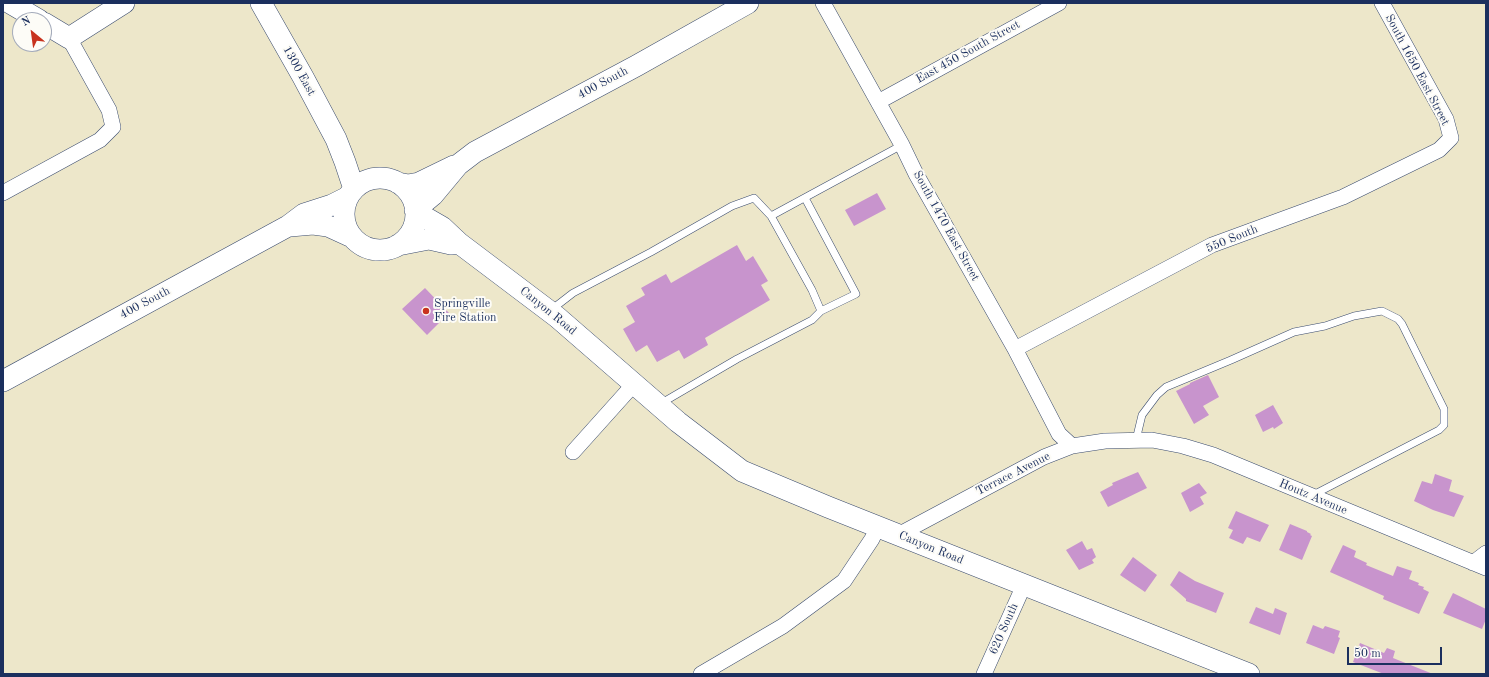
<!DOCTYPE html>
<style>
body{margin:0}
#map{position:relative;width:1489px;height:677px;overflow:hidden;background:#ede7ca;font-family:"Old Standard TT",serif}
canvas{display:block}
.frame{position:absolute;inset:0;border:4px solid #1b2f5e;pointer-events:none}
.north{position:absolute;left:12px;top:12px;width:40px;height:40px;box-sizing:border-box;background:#fdfcf7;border:1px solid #a3aaba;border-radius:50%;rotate:331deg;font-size:11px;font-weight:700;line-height:16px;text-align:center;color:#1b2f5e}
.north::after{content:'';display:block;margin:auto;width:14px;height:18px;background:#c8321e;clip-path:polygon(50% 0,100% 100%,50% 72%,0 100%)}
.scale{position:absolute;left:1347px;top:647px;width:95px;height:18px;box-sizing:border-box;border:2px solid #1b2f5e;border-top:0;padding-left:5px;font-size:12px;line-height:14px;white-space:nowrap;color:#1b2f5e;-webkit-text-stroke:3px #fdfcf7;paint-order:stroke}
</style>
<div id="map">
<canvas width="1489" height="677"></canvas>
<div class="frame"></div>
<div class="north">N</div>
<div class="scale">50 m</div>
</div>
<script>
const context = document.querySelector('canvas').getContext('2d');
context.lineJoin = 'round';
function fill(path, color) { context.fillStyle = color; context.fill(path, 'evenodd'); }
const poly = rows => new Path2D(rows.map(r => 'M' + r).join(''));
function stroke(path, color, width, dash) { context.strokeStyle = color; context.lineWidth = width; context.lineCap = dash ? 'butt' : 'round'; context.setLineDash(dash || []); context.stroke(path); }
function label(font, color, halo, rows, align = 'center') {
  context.font = font + ' "Old Standard TT",serif'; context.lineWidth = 4; context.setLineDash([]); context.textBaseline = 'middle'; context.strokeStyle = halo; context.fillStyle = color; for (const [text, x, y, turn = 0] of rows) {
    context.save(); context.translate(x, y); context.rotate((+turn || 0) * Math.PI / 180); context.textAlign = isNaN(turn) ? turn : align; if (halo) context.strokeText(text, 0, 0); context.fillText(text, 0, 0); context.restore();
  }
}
const building = poly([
 [877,193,886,209,854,226,845,210],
 [737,245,746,261,753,256,768,281,761,285,770,300,705,338,708,345,684,359,679,350,657,362,647,345,636,352,623,329,635,322,626,306,645,295,641,288,666,274,671,283],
 [425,288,449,313,427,335,402,309],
 [1208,375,1219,397,1203,406,1209,415,1194,424,1176,391,1190,384,1190,383],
 [1273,405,1283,423,1274,429,1273,427,1263,432,1255,415],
 [1138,472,1147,488,1108,507,1100,492,1113,485,1112,483],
 [1435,474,1452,480,1449,491,1464,496,1454,517,1433,510,1414,501,1422,481,1432,484],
 [1199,483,1207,493,1200,497,1204,504,1190,512,1181,493],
 [1236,511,1269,525,1260,542,1247,537,1243,544,1229,538,1233,530,1228,528],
 [1290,524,1307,531,1307,532,1311,534,1310,535,1312,536,1302,560,1279,550],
 [1082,541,1087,550,1092,548,1096,557,1092,560,1094,563,1079,570,1066,550],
 [1343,545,1356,551,1354,557,1367,563,1366,565,1393,576,1397,566,1412,571,1409,579,1419,583,1418,585,1424,587,1423,589,1429,592,1419,614,1383,599,1384,596,1330,572],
 [1133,557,1157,575,1145,592,1120,575],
 [1179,571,1195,581,1224,593,1216,613,1186,601,1186,599,1170,585],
 [1453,593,1486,609,1486,619,1482,629,1443,613],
 [1256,607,1273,614,1275,608,1287,613,1280,635,1249,623],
 [1313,625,1323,629,1325,626,1340,631,1338,637,1340,638,1334,654,1306,643],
 [1360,643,1384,653,1387,648,1395,651,1393,658,1433,674,1384,674,1353,662]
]);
const lane = poly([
 [805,198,856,294,821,311],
 [551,310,573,293,651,252,732,206,754,198,771,216],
 [660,404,737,359,812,320,821,311,812,290,771,216,902,145],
 [1136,440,1142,415,1157,395,1166,387,1231,360,1294,332,1325,326,1354,316,1382,311,1398,319,1402,324,1444,409,1444,425,1439,430,1313,495]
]);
const street = poly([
 [823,3,902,145,916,174,1015,349,1059,434,1072,446],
 [878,102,1059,3],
 [3,193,100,140,113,127,109,110,69,38],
 [1015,349,1212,245,1343,197,1439,150,1451,138,1446,119,1382,3],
 [573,452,634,384],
 [898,535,1044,457,1072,446,1105,441,1152,440,1183,446,1213,455,1486,568],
 [1473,563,1486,553],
 [701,674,783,626,844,581,872,539,878,527],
 [984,674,1024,585]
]);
const secondary = poly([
 [10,3,39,20],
 [261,3,303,77,336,139,345,162,354,189],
 [44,23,69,38,124,3],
 '344 214a36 36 0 1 1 72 0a36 36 0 1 1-72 0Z',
 [398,183,408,185,419,183,454,166],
 [415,210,433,195,458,165,475,152,636,66,748,3],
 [416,212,442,227,459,243,557,317,678,422,742,471,828,507,1249,674],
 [290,226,313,224,328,226,352,237],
 [398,245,429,239,451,244,459,243],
 [3,381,288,226,304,214,332,205,348,197]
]);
const markers = [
 [426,311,4,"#c8321e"]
];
const streetNames = [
 ["East 450 South Street",968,52,-29],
 ["South 1650 East Street",1417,70,62],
 ["1300 East",299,71,61],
 ["400 South",603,83,-28],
 ["South 1470 East Street",946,226,61],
 ["550 South",1232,239,-22],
 ["400 South",145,303,-28],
 ["Canyon Road",548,311,39],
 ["Terrace Avenue",1013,474,-27],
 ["Houtz Avenue",1313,497,23],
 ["Canyon Road",931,548,22],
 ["620 South",1004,629,-66]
];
const poiNames = [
 ["Springville",434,304],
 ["Fire Station",434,318]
];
fill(building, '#c894cd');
stroke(lane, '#3a4b6e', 8);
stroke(street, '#3a4b6e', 16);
stroke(secondary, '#3a4b6e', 22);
stroke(lane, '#fff', 7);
stroke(street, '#fff', 15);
stroke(secondary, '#fff', 21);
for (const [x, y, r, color] of markers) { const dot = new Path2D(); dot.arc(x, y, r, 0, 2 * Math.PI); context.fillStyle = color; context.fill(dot); stroke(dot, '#fdfcf7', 1.5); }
label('12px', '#1b2f5e', '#fdfcf7', streetNames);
label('12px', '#1b2f5e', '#fdfcf7', poiNames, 'left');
</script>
